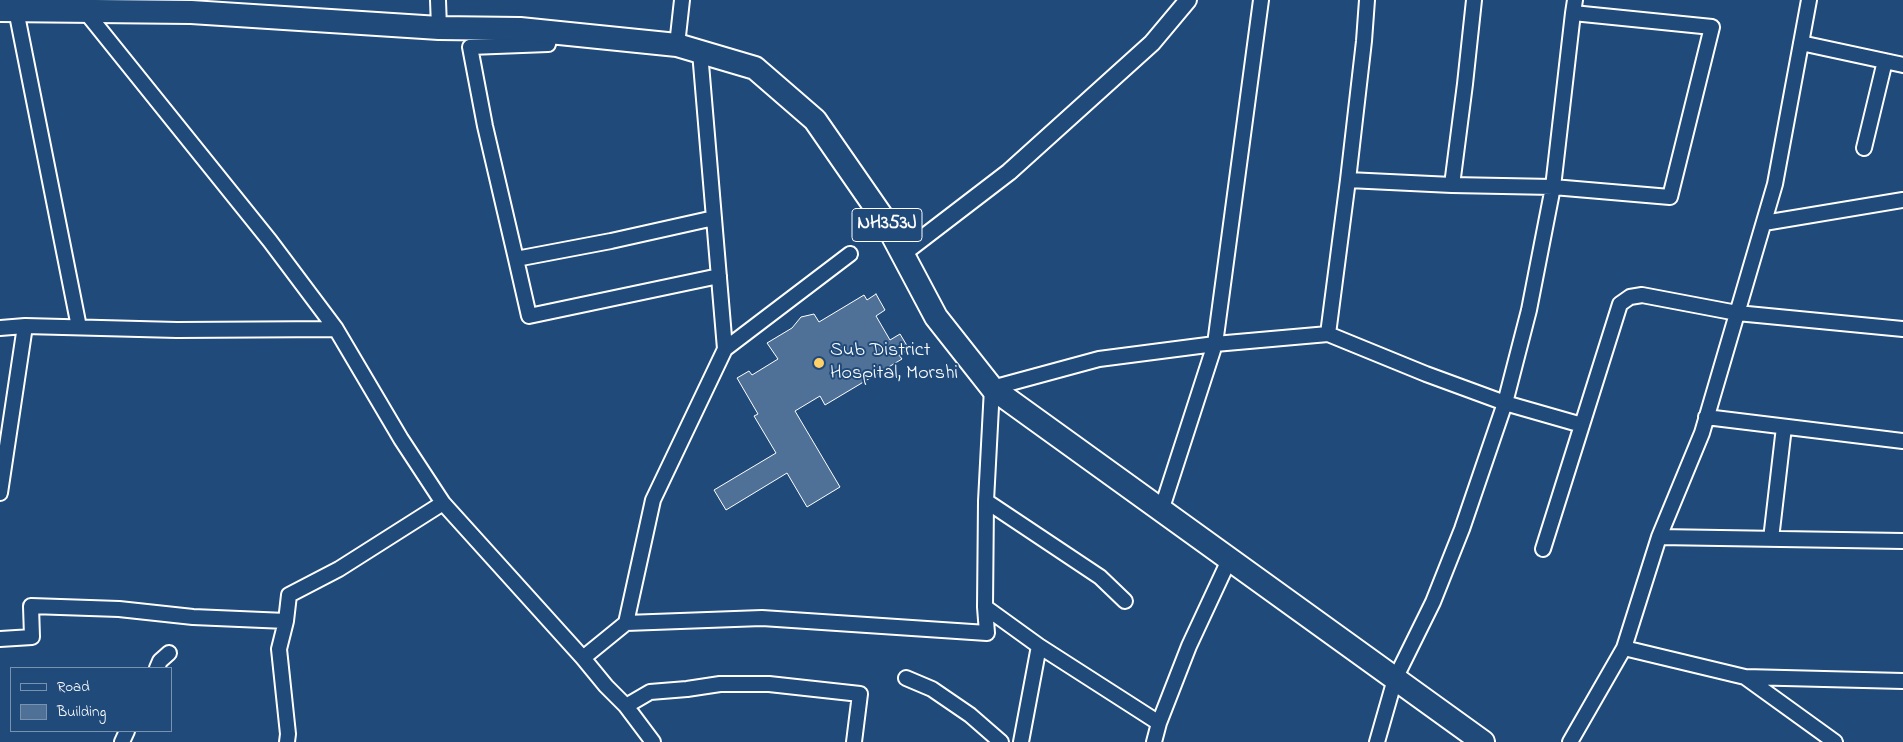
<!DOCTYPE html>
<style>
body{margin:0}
#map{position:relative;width:1903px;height:742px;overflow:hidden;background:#1f4a7a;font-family:"Indie Flower",sans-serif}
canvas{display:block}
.legend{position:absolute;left:10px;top:667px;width:162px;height:65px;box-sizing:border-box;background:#1f4a7a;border:1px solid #7992af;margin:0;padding:6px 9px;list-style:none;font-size:15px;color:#fff}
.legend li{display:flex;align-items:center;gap:10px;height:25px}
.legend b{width:25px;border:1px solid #7992af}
</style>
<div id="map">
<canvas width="1903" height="742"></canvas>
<ul class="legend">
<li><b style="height:6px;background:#1f4a7a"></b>Road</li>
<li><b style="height:14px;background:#507197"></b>Building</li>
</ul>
</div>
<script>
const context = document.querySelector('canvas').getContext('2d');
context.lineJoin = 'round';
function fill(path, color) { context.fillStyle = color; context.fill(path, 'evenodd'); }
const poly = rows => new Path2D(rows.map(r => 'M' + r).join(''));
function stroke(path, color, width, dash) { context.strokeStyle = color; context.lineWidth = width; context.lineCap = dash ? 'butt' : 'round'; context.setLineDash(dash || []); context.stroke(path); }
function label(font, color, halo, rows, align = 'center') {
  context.font = font + ' "Indie Flower",sans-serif'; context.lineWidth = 4; context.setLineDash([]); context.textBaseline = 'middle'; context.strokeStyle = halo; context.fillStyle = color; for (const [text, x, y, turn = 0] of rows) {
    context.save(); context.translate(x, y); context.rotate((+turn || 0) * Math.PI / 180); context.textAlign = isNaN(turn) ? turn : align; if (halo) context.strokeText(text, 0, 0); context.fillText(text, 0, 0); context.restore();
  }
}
const building = poly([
 [876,294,885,310,876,316,890,340,900,334,909,349,899,355,902,359,825,405,820,396,795,411,840,487,807,507,787,473,726,510,714,490,776,453,754,416,758,414,737,378,749,371,752,375,778,359,767,343,792,328,801,317,814,314,819,322,864,295,867,300,876,294]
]);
const minor = poly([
 [438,0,439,28],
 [16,10,79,327],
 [85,11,270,241,336,329,401,439,443,503,583,658,606,686,626,706,653,742],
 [1801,43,1903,65],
 [677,45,682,0],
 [700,52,725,349],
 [1864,148,1885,61],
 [1348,180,1452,185,1553,187,1670,197,1712,27,1573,13,1575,0],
 [1452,185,1465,84,1474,0],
 [714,218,611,241,516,259,529,316,719,276],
 [1764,223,1903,200],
 [516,259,485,126,470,47,548,44,551,32],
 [25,326,177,330,336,329],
 [0,328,25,326,0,493],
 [1328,334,1426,374,1505,403,1582,425],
 [1706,417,1903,441],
 [986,501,992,388,1099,359,1215,344,1328,334,1348,180,1364,41,1367,0],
 [1161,511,1215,344,1261,0],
 [1659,537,1903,541],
 [1771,539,1784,427],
 [1543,549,1620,304,1630,297,1642,295,1737,313,1903,329],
 [1125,601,1100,577,986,501,985,607,1039,646,1159,723],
 [626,623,762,618,987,633,985,607],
 [0,639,32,637,31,606,119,609,193,617,286,621],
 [1624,648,1659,537,1702,433,1775,184,1809,0],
 [583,658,626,623,653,500,725,349,850,254],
 [157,668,160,661,169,653],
 [1745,677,1903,681],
 [906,678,932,689,970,715,1001,742],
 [626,706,650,692,687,689,720,684,769,684,860,694,854,742],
 [122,742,127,731],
 [287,742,288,734,279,649,286,621,289,595,339,569,443,503],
 [1021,742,1039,646],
 [1154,742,1159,723,1189,646,1229,560],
 [1377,742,1395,679,1433,602,1462,529,1505,403,1529,310,1553,187,1573,13],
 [1570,742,1624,648,1745,677,1835,742]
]);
const tertiary = poly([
 [902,254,1009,172,1152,43,1188,0]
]);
const trunk = poly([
 [0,10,191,12,439,28,520,29,677,45,755,68,815,120,885,221,936,317,992,388,1483,742]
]);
const markers = [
 [819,363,6,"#ffd166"]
];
const shields = [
 [887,225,70]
];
const shieldNames = [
 ["NH353J",887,225]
];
const poiNames = [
 ["Sub District",830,352],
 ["Hospital, Morshi",830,375]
];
fill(building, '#507197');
stroke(building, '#fff', 1);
stroke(minor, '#fff', 18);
stroke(tertiary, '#fff', 20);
stroke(trunk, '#fff', 26);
stroke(minor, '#1f4a7a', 14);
stroke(tertiary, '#1f4a7a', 16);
stroke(trunk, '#1f4a7a', 22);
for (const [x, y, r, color] of markers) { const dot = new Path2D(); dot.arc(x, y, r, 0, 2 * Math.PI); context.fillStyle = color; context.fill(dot); stroke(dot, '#1f4a7a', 2); }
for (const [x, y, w] of shields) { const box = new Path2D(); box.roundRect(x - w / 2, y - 16.5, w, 33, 4); context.fillStyle = '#1f4a7a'; context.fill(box); stroke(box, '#fff', 1); }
label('bold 19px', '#fff', null, shieldNames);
label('20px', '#fff', '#1f4a7a', poiNames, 'left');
</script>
